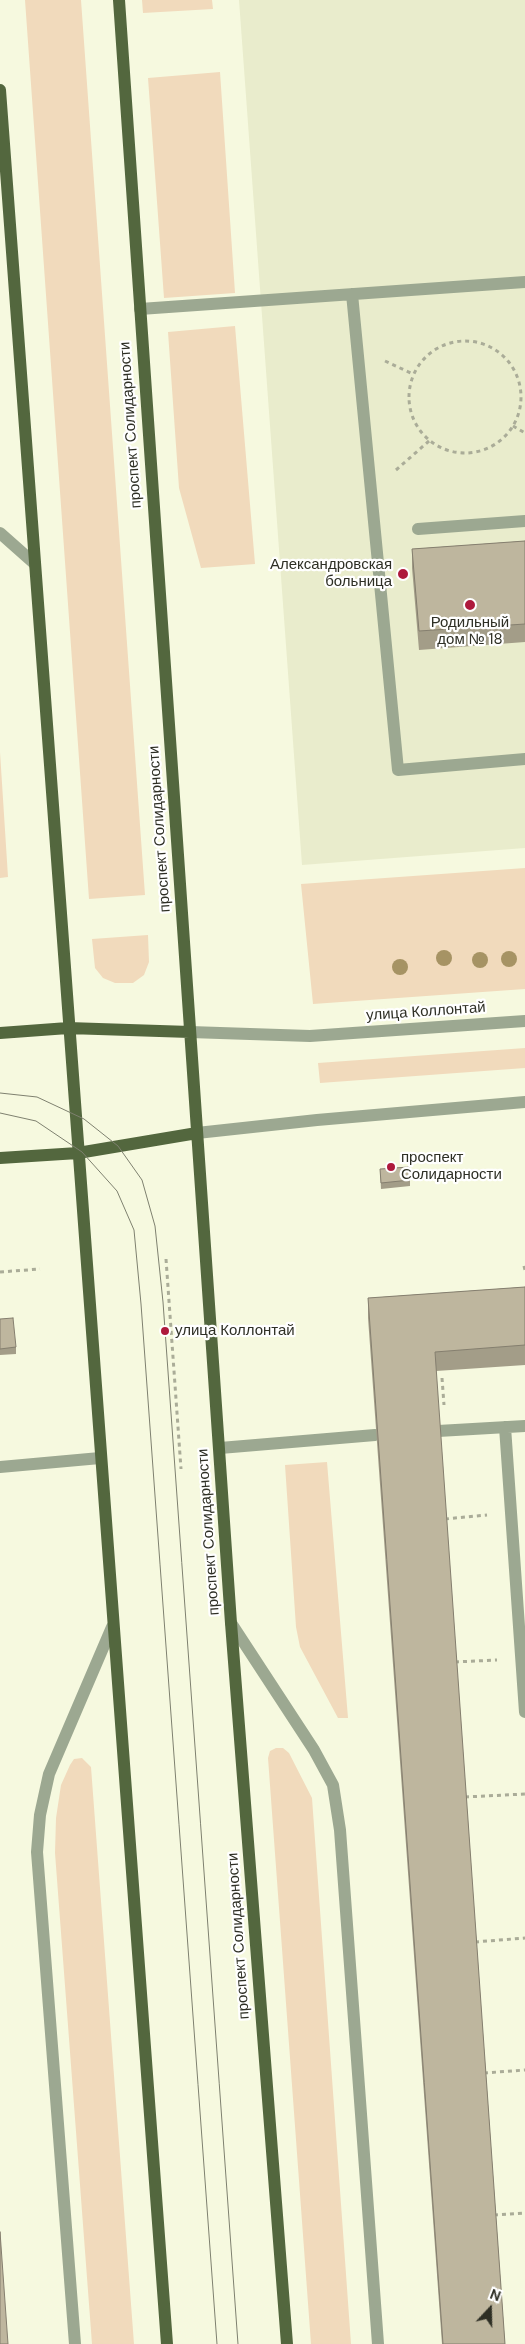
<!DOCTYPE html>
<meta charset="utf-8">
<style>
body{margin:0}
#map{position:relative;width:525px;height:2344px;overflow:hidden;background:#f6f9df;font-family:"DM Sans",sans-serif}
canvas{display:block}
.north{position:absolute;left:465px;top:2284px;width:50px;height:50px;-webkit-text-stroke:4px #fff;paint-order:stroke;rotate:21deg;font-size:14px;font-weight:700;line-height:20px;text-align:center;color:#2e2f25}
.north::after{content:'';display:block;margin:auto;width:18px;height:22px;background:#2e2f25;clip-path:polygon(50% 0,100% 100%,50% 72%,0 100%)}
</style>
<div id="map">
<canvas width="525" height="2344"></canvas>
<div class="north">N</div>
</div>
<script>
const context = document.querySelector('canvas').getContext('2d');
context.lineJoin = 'round';
function fill(path, color) { context.fillStyle = color; context.fill(path, 'evenodd'); }
const poly = rows => new Path2D(rows.map(r => 'M' + r).join(''));
function stroke(path, color, width, dash) { context.strokeStyle = color; context.lineWidth = width; context.lineCap = dash ? 'butt' : 'round'; context.setLineDash(dash || []); context.stroke(path); }
function label(font, color, halo, rows, align = 'center') {
  context.font = font + ' "DM Sans",sans-serif'; context.lineWidth = 4.5; context.setLineDash([]); context.textBaseline = 'middle'; context.strokeStyle = halo; context.fillStyle = color; for (const [text, x, y, turn = 0] of rows) {
    context.save(); context.translate(x, y); context.rotate((+turn || 0) * Math.PI / 180); context.textAlign = isNaN(turn) ? turn : align; if (halo) context.strokeText(text, 0, 0); context.fillText(text, 0, 0); context.restore();
  }
}
const built = poly([
 [239,0,525,0,525,848,302,865]
]);
const green = poly([
 [25,0,81,0,145,895,89,899],
 [142,0,212,0,213,9,143,13],
 [220,72,235,293,164,298,148,78],
 [235,326,255,564,201,568,179,488,168,332],
 [0,752,8,877,0,878],
 [525,868,525,989,313,1004,301,884],
 [148,935,149,962,144,975,133,983,115,983,103,978,95,968,92,939],
 [525,1048,525,1068,320,1083,318,1063],
 [327,1462,348,1718,338,1718,300,1647,296,1627,285,1465],
 [276,1748,283,1748,289,1753,312,1798,351,2344,311,2344,268,1758,270,1751],
 [82,1758,91,1767,134,2344,92,2344,55,1853,56,1818,61,1785,70,1765,74,1759]
]);
const path = poly([
 '409 397a56 56 0 1 1 112 0a56 56 0 1 1-112 0Z',
 [385,361,413,374],
 [513,426,525,433],
 [396,470,429,441],
 [166,1259,181,1469],
 [524,1266,525,1270],
 [0,1272,40,1269],
 [442,1378,444,1405],
 [445,1519,487,1515],
 [455,1662,497,1660],
 [465,1797,525,1794],
 [475,1942,525,1938],
 [484,2073,525,2070],
 [494,2215,525,2213]
]);
const minor = poly([
 [352,294,398,770,525,759],
 [140,309,525,282],
 [418,529,525,521],
 [0,533,35,564],
 [190,1032,310,1036,525,1021],
 [197,1133,317,1120,525,1102],
 [505,1427,525,1712],
 [438,1431,525,1426],
 [220,1448,375,1435],
 [0,1467,100,1458],
 [231,1623,314,1750,333,1785,340,1830,378,2344],
 [75,2344,37,1852,40,1815,49,1774,112,1627]
]);
const major = poly([
 [119,0,231,1623,287,2344],
 [0,90,167,2344],
 [0,1033,68,1028,190,1032],
 [0,1158,78,1153,197,1133]
]);
const tram = poly([
 [0,1093,37,1097,84,1119,118,1146,142,1180,155,1226,163,1302,238,2344],
 [0,1113,36,1121,82,1152,117,1191,134,1230,141,1304,217,2344]
]);
const trees = [
 [444,958],
 [509,959],
 [480,960],
 [400,967]
];
const wall = poly([
 [525,541,525,642,419,650,412,568,412,549],
 [380,1169,410,1180,410,1186,381,1189],
 [525,1287,525,1365,436,1371,505,2344,442,2344,368,1318,368,1298],
 [0,1319,16,1347,16,1354,0,1355]
]);
const building = poly([
 [525,541,525,624,419,631,412,549,525,541],
 [409,1167,410,1180,381,1183,380,1169,409,1167],
 [525,1287,525,1345,435,1352,505,2344,443,2344,368,1298,525,1287],
 [13,1318,16,1347,0,1349,0,1319,13,1318],
 [0,2232,8,2344,0,2344,0,2232]
]);
const markers = [
 [403,574,6,"#ae193c"],
 [470,605,6,"#ae193c"],
 [391,1167,5,"#ae193c"],
 [165,1331,5,"#ae193c"]
];
const streetNames = [
 ["проспект Солидарности",131,425,-94],
 ["проспект Солидарности",160,829,-94],
 ["улица Коллонтай",426,1012,-4],
 ["проспект Солидарности",209,1532,-94],
 ["проспект Солидарности",239,1936,-94]
];
const poiNames = [
 ["Александровская",392,565,"right"],
 ["больница",392,582,"right"],
 ["Родильный",470,623,"center"],
 ["дом № 18",470,640,"center"],
 ["проспект",401,1158],
 ["Солидарности",401,1175],
 ["улица Коллонтай",175,1331]
];
fill(built, '#e9eccc');
fill(green, '#f1dabc');
stroke(path, '#aaac98', 3, [4, 4]);
stroke(minor, '#9ca891', 12);
stroke(major, '#53673e', 12);
stroke(tram, '#7e806f', 1);
context.fillStyle = '#a69364';
for (const [x, y] of trees) { context.beginPath(); context.arc(x, y, 8, 0, 2 * Math.PI); context.fill(); }
fill(wall, '#a39d88');
fill(building, '#beb69e');
stroke(building, '#857f6f', 1);
for (const [x, y, r, color] of markers) { const dot = new Path2D(); dot.arc(x, y, r, 0, 2 * Math.PI); context.fillStyle = color; context.fill(dot); stroke(dot, '#fff', 2); }
label('15px', '#2e2f25', '#fff', streetNames);
label('15px', '#2e2f25', '#fff', poiNames, 'left');
</script>
